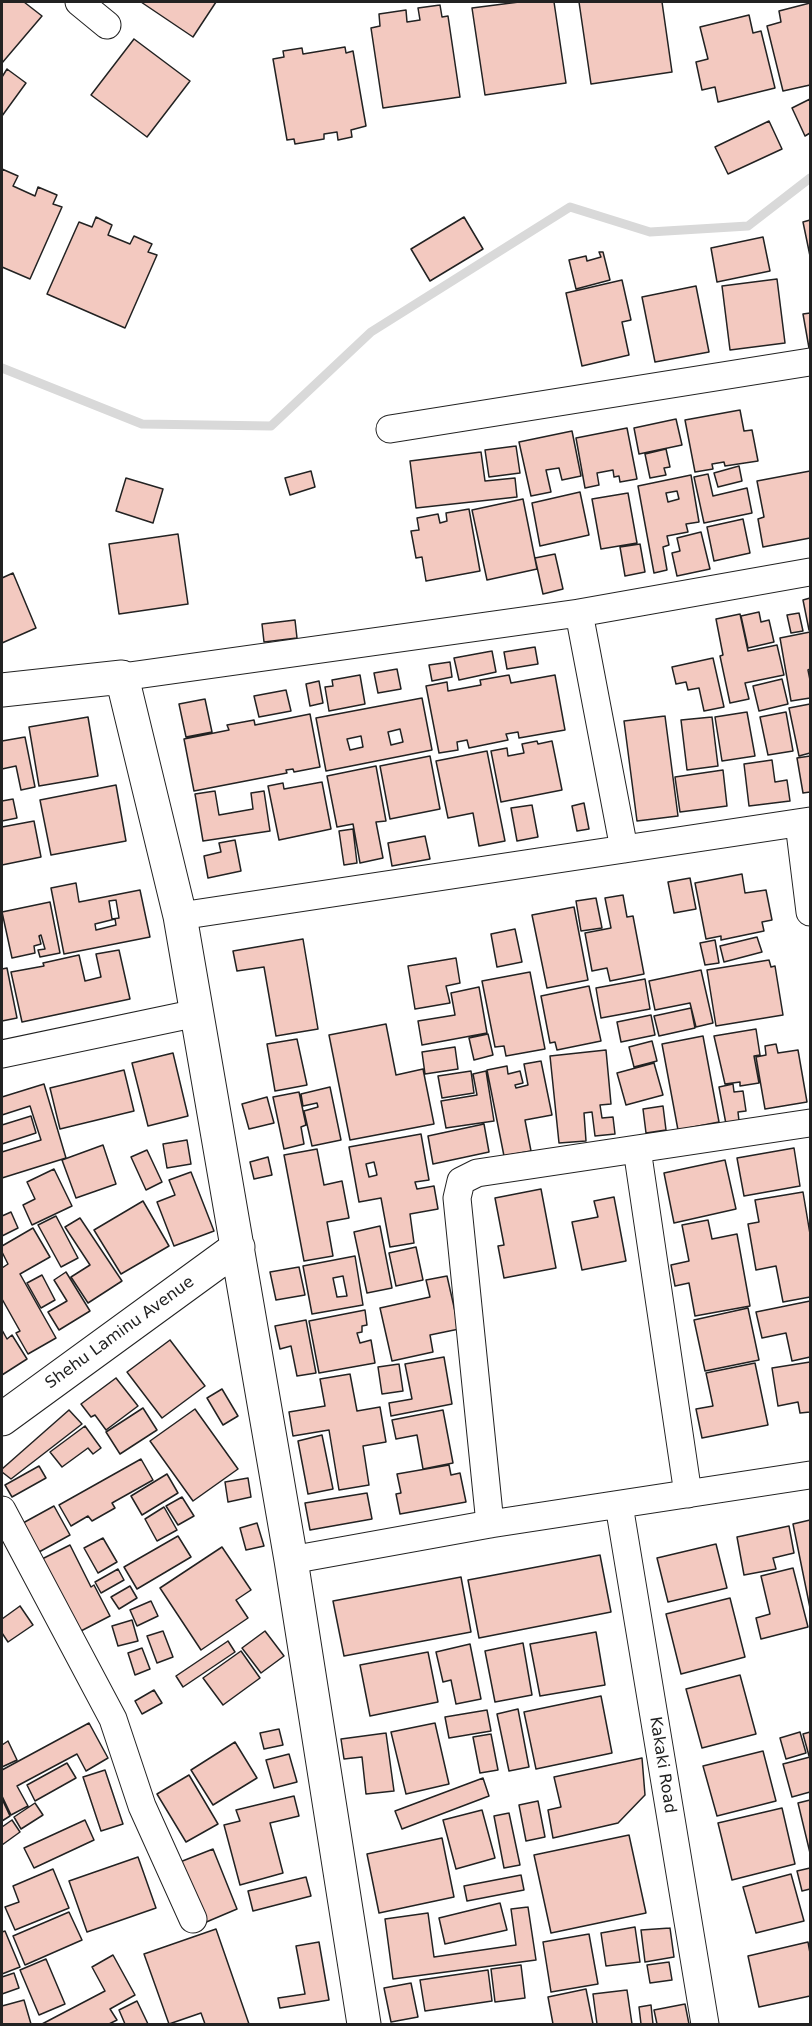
<!DOCTYPE html>
<style>
body{margin:0}
#map{position:relative;width:812px;height:2026px;overflow:hidden;background:#fff;font-family:"DejaVu Sans",sans-serif}
canvas{display:block}
.frame{position:absolute;inset:0;border:3px solid #222;pointer-events:none}
</style>
<div id="map">
<canvas width="812" height="2026"></canvas>
<div class="frame"></div>
</div>
<script>
const context = document.querySelector('canvas').getContext('2d');
context.lineJoin = 'round';
const poly = rows => new Path2D(rows.map(r => 'M' + r).join(''));
function stroke(path, color, width, dash) { context.strokeStyle = color; context.lineWidth = width; context.lineCap = dash ? 'butt' : 'round'; context.setLineDash(dash || []); context.stroke(path); }
function fill(path, color) { context.fillStyle = color; context.fill(path, 'evenodd'); }
function label(font, color, halo, rows, align = 'center') {
  context.font = font + ' "DejaVu Sans",sans-serif'; context.lineWidth = 4.5; context.setLineDash([]); context.textBaseline = 'middle'; context.strokeStyle = halo; context.fillStyle = color; for (const [text, x, y, turn = 0] of rows) {
    context.save(); context.translate(x, y); context.rotate((+turn || 0) * Math.PI / 180); context.textAlign = isNaN(turn) ? turn : align; if (halo) context.strokeText(text, 0, 0); context.fillText(text, 0, 0); context.restore();
  }
}
const stream = poly([
 [2,368,142,424,271,426,371,332,570,207,650,232,748,226,810,178]
]);
const building = poly([
 [2,2,24,2,42,16,2,63,2,2],
 [141,2,216,2,193,37,141,2],
 [519,2,554,2,566,83,485,95,472,8,519,2],
 [579,2,662,2,672,72,591,84,579,2],
 [810,3,810,85,783,91,767,26,781,22,779,11,810,3],
 [440,5,442,17,448,16,460,97,383,108,371,28,380,26,379,14,406,10,407,22,420,20,418,8,440,5],
 [749,15,753,33,761,31,775,88,718,102,715,87,702,90,696,62,708,59,700,27,749,15],
 [134,39,190,81,147,137,91,95,134,39],
 [345,47,346,53,353,51,366,126,351,130,352,137,338,140,337,132,324,134,324,139,295,144,294,139,287,140,273,59,284,57,283,51,302,48,303,54,345,47],
 [7,69,26,83,2,116,2,77,7,69],
 [810,99,810,133,805,136,792,108,810,99],
 [769,121,782,149,728,174,715,147,769,121],
 [2,169,18,176,13,186,35,196,38,187,57,195,53,204,62,207,30,279,2,267,2,169],
 [96,217,112,225,108,235,130,244,134,236,152,244,148,252,157,255,125,328,47,294,79,222,92,227,96,217],
 [464,217,483,249,430,281,411,249,464,217],
 [810,220,810,256,803,222,810,220],
 [763,237,770,271,717,282,711,248,763,237],
 [599,252,603,252,610,280,576,289,569,260,586,256,587,261,601,257,599,252],
 [777,279,785,343,730,350,722,286,777,279],
 [622,280,631,320,622,322,629,355,582,366,566,293,622,280],
 [696,286,709,352,655,362,642,297,696,286],
 [810,313,810,348,809,348,803,314,810,313],
 [740,410,744,431,752,430,758,461,725,466,724,462,712,464,713,469,695,472,685,420,740,410],
 [676,419,682,445,639,454,634,428,676,419],
 [627,428,637,479,620,482,619,476,614,477,613,470,597,473,599,485,585,488,576,438,627,428],
 [572,431,581,476,562,480,559,468,546,470,551,492,531,496,519,442,572,431],
 [516,446,520,473,489,477,485,450,516,446],
 [666,449,670,467,664,468,666,475,650,478,645,454,666,449],
 [481,452,485,481,515,478,517,497,416,508,410,461,481,452],
 [739,466,742,481,718,487,714,473,739,466],
 [311,471,315,487,290,495,285,478,311,471],
 [810,471,810,538,763,547,758,519,764,517,757,481,810,471],
 [708,474,713,496,747,488,752,513,704,523,694,477,708,474],
 [691,475,699,522,686,524,688,532,667,536,669,545,663,547,667,570,654,573,638,486,691,475],
 [677,491,679,499,668,502,666,493,677,491],
 [126,478,163,489,153,523,116,511,126,478],
 [580,492,589,535,540,546,532,503,580,492],
 [628,493,637,543,601,549,592,499,628,493],
 [523,499,537,569,487,580,472,510,523,499],
 [469,509,480,571,426,581,422,557,416,558,411,531,419,530,417,518,438,514,440,523,447,521,446,513,469,509],
 [743,519,750,553,714,561,707,527,743,519],
 [701,532,710,569,677,576,672,553,680,551,677,538,701,532],
 [178,534,188,604,119,614,109,544,178,534],
 [640,544,645,572,625,576,620,547,640,544],
 [555,554,563,589,543,594,535,558,555,554],
 [13,573,36,628,2,643,2,578,13,573],
 [810,598,810,630,809,630,803,600,810,598],
 [759,612,761,622,769,620,774,642,748,648,741,616,759,612],
 [799,613,803,631,791,633,787,615,799,613],
 [740,614,748,651,777,645,784,675,745,683,749,699,730,703,720,656,723,655,716,619,740,614],
 [295,620,297,638,264,642,262,624,295,620],
 [810,632,810,669,808,670,810,680,810,698,791,701,780,638,810,632],
 [535,647,538,664,507,669,504,652,535,647],
 [492,651,496,672,459,680,454,658,492,651],
 [713,658,724,707,704,711,699,688,688,690,686,682,676,684,672,667,713,658],
 [450,662,452,677,432,681,429,665,450,662],
 [397,669,401,689,378,693,374,673,397,669],
 [360,675,365,704,329,711,325,687,333,686,332,680,360,675],
 [509,675,511,683,555,675,565,730,519,738,518,732,506,734,508,740,469,748,467,740,457,742,458,750,439,753,426,686,447,682,448,691,481,685,480,680,509,675],
 [782,679,788,704,759,711,753,686,782,679],
 [319,681,323,703,310,706,306,684,319,681],
 [286,690,291,711,259,717,254,696,286,690],
 [422,698,432,750,326,771,316,718,422,698],
 [400,729,403,742,391,745,388,732,400,729],
 [361,736,363,747,350,750,347,739,361,736],
 [205,699,212,732,186,737,179,704,205,699],
 [810,704,810,753,799,756,789,708,810,704],
 [747,712,755,756,722,761,715,717,747,712],
 [786,712,793,751,768,755,760,717,786,712],
 [310,714,320,767,294,772,293,769,286,770,287,773,194,791,184,739,229,730,227,725,254,720,255,725,310,714],
 [665,716,678,816,637,821,624,721,665,716],
 [88,717,98,776,39,786,29,727,88,717],
 [712,717,718,766,687,770,681,720,712,717],
 [25,737,35,787,21,790,16,766,2,769,2,741,25,737],
 [537,741,538,744,552,741,562,790,501,802,491,751,507,748,508,756,524,753,522,744,537,741],
 [487,751,505,841,479,846,473,813,448,818,436,761,487,751],
 [430,756,440,809,390,819,380,766,430,756],
 [810,756,810,792,803,793,797,758,810,756],
 [772,760,775,782,787,780,790,801,749,806,744,764,772,760],
 [376,766,386,821,376,822,383,858,360,863,353,824,337,827,327,776,376,766],
 [723,770,727,806,680,812,675,777,723,770],
 [322,782,331,829,279,840,268,786,283,783,284,789,322,782],
 [116,785,126,841,51,855,40,800,116,785],
 [215,791,219,815,253,809,251,793,264,791,270,831,203,841,195,794,215,791],
 [13,799,17,818,2,821,2,801,13,799],
 [584,803,589,829,577,831,572,806,584,803],
 [532,805,538,837,517,841,511,808,532,805],
 [34,821,41,857,2,865,2,827,34,821],
 [353,829,357,863,344,865,339,831,353,829],
 [425,836,430,859,392,866,388,843,425,836],
 [235,840,241,871,208,878,204,856,221,852,219,843,235,840],
 [742,874,745,893,766,890,772,920,762,922,764,931,721,940,721,936,706,939,695,883,742,874],
 [690,878,696,909,674,913,668,882,690,878],
 [76,883,79,902,140,890,150,937,64,954,51,888,76,883],
 [116,900,119,918,112,919,109,901,116,900],
 [115,919,116,925,96,930,95,924,115,919],
 [623,895,627,917,633,916,644,974,610,981,607,968,592,971,585,933,611,928,605,898,623,895],
 [596,898,602,928,581,931,576,901,596,898],
 [50,902,60,953,40,957,38,950,45,949,41,935,39,936,41,944,34,946,35,953,12,958,2,912,50,902],
 [574,907,588,980,547,988,532,915,574,907],
 [515,929,522,962,497,967,491,934,515,929],
 [757,937,762,952,724,962,720,946,757,937],
 [303,939,318,1029,276,1036,264,967,237,971,233,951,303,939],
 [715,940,719,963,705,965,700,943,715,940],
 [119,950,130,999,22,1022,11,972,44,966,43,963,79,955,85,981,101,977,96,954,119,950],
 [456,958,460,983,446,986,450,1003,415,1009,408,966,456,958],
 [769,960,771,967,775,966,783,1015,716,1026,707,970,769,960],
 [7,968,17,1018,2,1021,2,969,7,968],
 [701,970,713,1023,696,1027,690,1003,655,1010,649,981,701,970],
 [530,972,545,1049,506,1056,504,1046,495,1047,482,981,530,972],
 [645,979,650,1009,601,1018,596,988,645,979],
 [589,986,601,1041,557,1050,555,1042,550,1043,541,996,589,986],
 [479,987,487,1033,422,1045,418,1021,455,1015,451,993,479,987],
 [691,1008,695,1028,659,1036,654,1016,691,1008],
 [651,1015,655,1035,621,1042,617,1022,651,1015],
 [386,1024,396,1075,423,1069,434,1124,350,1140,329,1035,386,1024],
 [756,1029,760,1055,754,1056,759,1083,740,1086,740,1082,725,1084,714,1036,756,1029],
 [488,1034,493,1055,474,1060,469,1038,488,1034],
 [703,1036,719,1122,678,1130,662,1044,703,1036],
 [297,1039,307,1085,275,1091,267,1044,297,1039],
 [652,1041,657,1061,634,1067,629,1047,652,1041],
 [776,1044,778,1053,798,1050,807,1102,765,1109,756,1057,766,1055,765,1046,776,1044],
 [455,1047,458,1069,425,1074,422,1052,455,1047],
 [606,1050,611,1104,600,1105,602,1118,613,1117,615,1134,595,1136,592,1112,584,1113,586,1141,559,1143,550,1056,606,1050],
 [173,1053,188,1116,148,1126,132,1063,173,1053],
 [541,1061,552,1115,525,1120,531,1151,504,1156,487,1070,507,1066,508,1074,520,1071,523,1083,515,1085,516,1088,528,1085,524,1064,541,1061],
 [654,1063,663,1095,626,1105,617,1073,654,1063],
 [124,1070,134,1111,60,1129,50,1088,124,1070],
 [471,1071,474,1093,442,1098,438,1076,471,1071],
 [486,1071,494,1121,446,1128,441,1101,477,1095,473,1074,486,1071],
 [44,1084,66,1158,2,1178,2,1152,41,1140,30,1106,2,1115,2,1097,44,1084],
 [733,1084,734,1092,743,1091,746,1111,738,1112,739,1121,726,1124,719,1087,733,1084],
 [330,1087,341,1140,312,1146,304,1111,318,1107,317,1103,303,1106,301,1094,330,1087],
 [299,1092,306,1125,301,1127,304,1144,284,1149,273,1097,299,1092],
 [267,1097,274,1123,249,1129,242,1104,267,1097],
 [663,1106,666,1130,646,1133,643,1109,663,1106],
 [31,1116,36,1133,2,1144,2,1125,31,1116],
 [484,1124,489,1152,433,1164,428,1136,484,1124],
 [421,1134,429,1180,415,1182,417,1189,434,1186,438,1209,410,1214,414,1243,390,1247,381,1198,359,1202,349,1147,421,1134],
 [374,1162,377,1175,369,1177,366,1164,374,1162],
 [187,1140,191,1164,167,1168,163,1144,187,1140],
 [103,1145,116,1184,76,1198,62,1160,103,1145],
 [794,1148,800,1186,744,1196,737,1158,794,1148],
 [317,1149,324,1185,342,1181,349,1218,327,1222,333,1256,304,1261,284,1155,317,1149],
 [147,1150,162,1182,146,1190,131,1157,147,1150],
 [268,1157,272,1175,254,1179,250,1162,268,1157],
 [725,1160,736,1209,674,1223,664,1173,725,1160],
 [54,1169,72,1206,32,1225,23,1205,35,1199,27,1182,54,1169],
 [191,1172,214,1231,174,1246,157,1202,175,1195,169,1180,191,1172],
 [541,1189,556,1268,504,1278,498,1246,504,1245,495,1198,541,1189],
 [803,1192,810,1234,810,1297,783,1302,776,1266,756,1270,748,1224,759,1222,755,1200,803,1192],
 [614,1197,626,1261,582,1270,572,1222,598,1217,594,1201,614,1197],
 [143,1201,169,1246,121,1274,94,1230,143,1201],
 [11,1212,18,1228,2,1236,2,1216,11,1212],
 [56,1216,78,1258,61,1267,38,1225,56,1216],
 [80,1218,122,1281,88,1303,71,1277,90,1265,65,1227,80,1218],
 [708,1220,712,1239,737,1234,750,1306,695,1316,689,1283,675,1286,671,1265,689,1261,682,1225,708,1220],
 [380,1226,392,1288,367,1293,354,1232,380,1226],
 [33,1228,50,1257,20,1274,56,1338,28,1354,16,1333,20,1331,2,1299,2,1268,8,1264,2,1252,2,1246,33,1228],
 [416,1247,423,1280,396,1286,389,1253,416,1247],
 [355,1256,363,1305,312,1314,303,1266,355,1256],
 [343,1276,347,1296,337,1297,333,1278,343,1276],
 [299,1267,305,1295,276,1300,270,1272,299,1267],
 [66,1272,90,1311,59,1330,48,1312,67,1301,54,1280,66,1272],
 [42,1275,55,1300,41,1308,27,1283,42,1275],
 [447,1276,459,1329,430,1335,433,1352,392,1361,380,1308,430,1297,426,1280,447,1276],
 [810,1301,810,1357,792,1361,786,1333,762,1338,756,1312,810,1301],
 [748,1308,759,1360,705,1371,694,1320,748,1308],
 [365,1310,367,1325,362,1326,362,1332,357,1333,360,1343,371,1340,375,1363,319,1373,309,1321,365,1310],
 [306,1320,316,1373,297,1376,291,1346,280,1349,275,1326,306,1320],
 [2,1330,7,1339,12,1335,27,1359,2,1375,2,1330],
 [170,1340,205,1386,162,1418,127,1372,170,1340],
 [444,1357,452,1404,391,1416,389,1403,412,1399,405,1364,444,1357],
 [810,1362,810,1412,800,1413,798,1402,778,1406,772,1368,810,1362],
 [755,1363,768,1425,702,1438,696,1409,713,1406,706,1373,755,1363],
 [399,1364,403,1391,382,1394,378,1367,399,1364],
 [350,1374,357,1411,380,1407,386,1442,363,1446,369,1485,339,1490,329,1430,293,1436,289,1412,325,1406,320,1379,350,1374],
 [116,1378,138,1406,106,1430,95,1415,91,1417,81,1404,116,1378],
 [222,1389,238,1416,223,1425,207,1398,222,1389],
 [143,1408,157,1430,120,1454,106,1432,143,1408],
 [195,1409,238,1469,193,1501,150,1441,195,1409],
 [69,1410,82,1424,11,1479,2,1472,2,1469,69,1410],
 [443,1410,453,1463,423,1469,417,1435,396,1439,392,1420,443,1410],
 [85,1426,101,1448,93,1454,88,1448,62,1467,50,1452,85,1426],
 [322,1435,333,1489,308,1494,298,1441,322,1435],
 [141,1459,153,1480,112,1503,115,1508,92,1521,88,1516,71,1526,59,1505,141,1459],
 [449,1465,451,1475,460,1473,466,1502,400,1514,396,1494,401,1493,397,1474,449,1465],
 [39,1466,46,1478,12,1497,5,1485,39,1466],
 [167,1474,178,1493,142,1515,131,1496,167,1474],
 [248,1478,251,1497,228,1502,225,1482,248,1478],
 [367,1493,372,1519,310,1530,305,1503,367,1493],
 [182,1497,194,1516,178,1525,166,1506,182,1497],
 [54,1506,70,1535,39,1552,23,1523,54,1506],
 [164,1507,177,1530,157,1541,145,1519,164,1507],
 [810,1520,810,1608,793,1524,810,1520],
 [257,1523,264,1546,246,1550,240,1528,257,1523],
 [789,1526,794,1553,773,1558,776,1569,744,1575,737,1537,789,1526],
 [178,1536,191,1557,137,1589,124,1567,178,1536],
 [103,1538,117,1562,98,1573,84,1548,103,1538],
 [716,1544,727,1588,668,1602,657,1558,716,1544],
 [70,1545,91,1587,94,1585,110,1616,79,1632,42,1559,70,1545],
 [222,1547,251,1590,236,1600,248,1618,201,1650,160,1588,222,1547],
 [600,1555,611,1612,479,1638,468,1580,600,1555],
 [793,1568,808,1627,761,1639,756,1618,770,1614,761,1576,793,1568],
 [118,1569,124,1580,101,1593,95,1582,118,1569],
 [461,1577,471,1632,344,1656,333,1601,461,1577],
 [130,1586,137,1598,119,1609,111,1597,130,1586],
 [730,1598,745,1657,681,1674,666,1614,730,1598],
 [151,1601,158,1616,137,1626,130,1610,151,1601],
 [20,1606,33,1625,8,1642,2,1633,2,1619,20,1606],
 [132,1620,138,1641,118,1646,112,1626,132,1620],
 [163,1631,173,1657,157,1663,147,1636,163,1631],
 [265,1631,284,1656,261,1673,242,1648,265,1631],
 [596,1632,605,1685,540,1696,530,1644,596,1632],
 [228,1641,235,1652,183,1687,176,1676,228,1641],
 [523,1643,532,1695,495,1702,485,1651,523,1643],
 [470,1644,481,1699,456,1704,451,1680,443,1682,436,1652,470,1644],
 [142,1648,150,1669,135,1675,128,1653,142,1648],
 [241,1651,260,1678,223,1705,203,1678,241,1651],
 [428,1652,438,1702,370,1716,360,1665,428,1652],
 [740,1675,756,1734,702,1748,686,1689,740,1675],
 [154,1690,162,1703,142,1714,135,1701,154,1690],
 [601,1696,612,1753,536,1769,524,1712,601,1696],
 [518,1709,529,1767,509,1771,497,1714,518,1709],
 [487,1710,491,1731,449,1738,445,1717,487,1710],
 [89,1723,108,1758,86,1771,77,1754,17,1786,28,1806,11,1815,2,1796,2,1770,89,1723],
 [435,1723,449,1784,406,1794,391,1732,435,1723],
 [279,1729,283,1745,264,1749,260,1733,279,1729],
 [800,1732,806,1753,786,1759,780,1738,800,1732],
 [810,1732,810,1755,809,1756,803,1734,810,1732],
 [386,1733,394,1791,366,1794,362,1757,344,1759,341,1739,386,1733],
 [491,1734,498,1770,480,1773,473,1737,491,1734],
 [8,1741,17,1760,2,1767,2,1745,8,1741],
 [235,1742,257,1778,213,1805,191,1770,235,1742],
 [763,1751,776,1801,717,1816,703,1766,763,1751],
 [289,1754,297,1782,274,1788,266,1760,289,1754],
 [810,1757,810,1792,792,1797,783,1764,810,1757],
 [642,1758,645,1795,618,1823,553,1838,548,1810,561,1807,554,1777,642,1758],
 [67,1763,76,1778,35,1801,27,1785,67,1763],
 [105,1770,123,1824,101,1831,83,1777,105,1770],
 [189,1775,218,1824,186,1842,157,1794,189,1775],
 [483,1778,489,1796,402,1829,395,1811,483,1778],
 [294,1796,299,1816,270,1823,283,1873,240,1885,224,1825,240,1821,236,1810,294,1796],
 [2,1799,10,1816,2,1821,2,1799],
 [810,1800,810,1853,798,1803,810,1800],
 [538,1801,545,1837,526,1841,519,1805,538,1801],
 [35,1803,43,1815,21,1829,14,1817,35,1803],
 [782,1808,795,1864,732,1880,718,1823,782,1808],
 [482,1810,495,1858,456,1869,443,1820,482,1810],
 [509,1813,520,1865,504,1868,494,1816,509,1813],
 [12,1820,20,1832,2,1845,2,1827,12,1820],
 [85,1820,94,1840,34,1868,24,1848,85,1820],
 [629,1835,646,1913,551,1933,534,1855,629,1835],
 [442,1838,454,1897,379,1913,367,1854,442,1838],
 [213,1849,237,1909,204,1923,180,1862,213,1849],
 [138,1857,156,1908,87,1932,69,1881,138,1857],
 [810,1868,810,1889,802,1891,797,1871,810,1868],
 [53,1869,69,1908,15,1930,5,1907,19,1902,13,1886,53,1869],
 [791,1874,804,1921,756,1933,743,1887,791,1874],
 [521,1875,524,1890,467,1901,464,1886,521,1875],
 [306,1877,311,1896,253,1911,248,1891,306,1877],
 [500,1903,507,1930,445,1944,439,1918,500,1903],
 [528,1907,536,1960,393,1979,385,1919,428,1913,434,1957,516,1945,511,1909,528,1907],
 [69,1912,82,1940,25,1965,13,1936,69,1912],
 [635,1927,640,1962,606,1966,601,1933,635,1927],
 [670,1928,674,1957,645,1962,641,1930,670,1928],
 [216,1929,249,2024,205,2024,201,2013,169,2024,144,1954,216,1929],
 [5,1931,20,1967,2,1974,2,1932,5,1931],
 [589,1934,598,1984,551,1992,543,1942,589,1934],
 [319,1942,329,2000,280,2008,278,1998,305,1994,296,1946,319,1942],
 [808,1942,810,1953,810,1996,759,2007,748,1956,808,1942],
 [113,1955,135,1995,110,2009,117,2020,109,2024,42,2024,105,1991,92,1967,113,1955],
 [46,1959,65,2004,39,2015,20,1970,46,1959],
 [669,1962,672,1980,650,1983,647,1965,669,1962],
 [521,1965,525,1998,495,2002,491,1969,521,1965],
 [488,1970,492,2001,425,2011,420,1980,488,1970],
 [14,1973,19,1988,2,1994,2,1977,14,1973],
 [411,1983,418,2017,391,2022,384,1988,411,1983],
 [586,1989,593,2024,553,2024,548,1997,586,1989],
 [627,1990,632,2024,597,2024,593,1994,627,1990],
 [24,2000,31,2024,2,2024,2,2006,24,2000],
 [137,2001,148,2024,125,2024,119,2010,137,2001],
 [685,2004,689,2024,657,2024,654,2010,685,2004],
 [651,2005,653,2024,641,2024,639,2007,651,2005]
]);
const street = poly([
 [79,2,107,25],
 [390,429,810,362],
 [579,613,624,849],
 [122,677,579,613,810,572],
 [799,823,810,912],
 [180,916,810,821],
 [2,1054,197,1013],
 [637,1149,688,1494],
 [619,1505,705,2024],
 [2,1510,113,1719,142,1806,193,1919],
 [490,1524,457,1198,461,1181,477,1173,810,1123],
 [291,1560,490,1524,810,1475]
]);
const secondary = poly([
 [2,690,122,677,180,916,291,1560,364,2024],
 [2,1419,238,1247]
]);
const streetNames = [
 ["Shehu Laminu Avenue",120,1333,-36],
 ["Kakaki Road",662,1765,81]
];
stroke(stream, '#d9d9d9', 9);
fill(building, '#f3c9c0');
stroke(building, '#222', 1.5);
stroke(street, '#222', 29);
stroke(secondary, '#222', 35);
stroke(street, '#fff', 27);
stroke(secondary, '#fff', 33);
label('16px', '#222', '#fff', streetNames);
</script>
